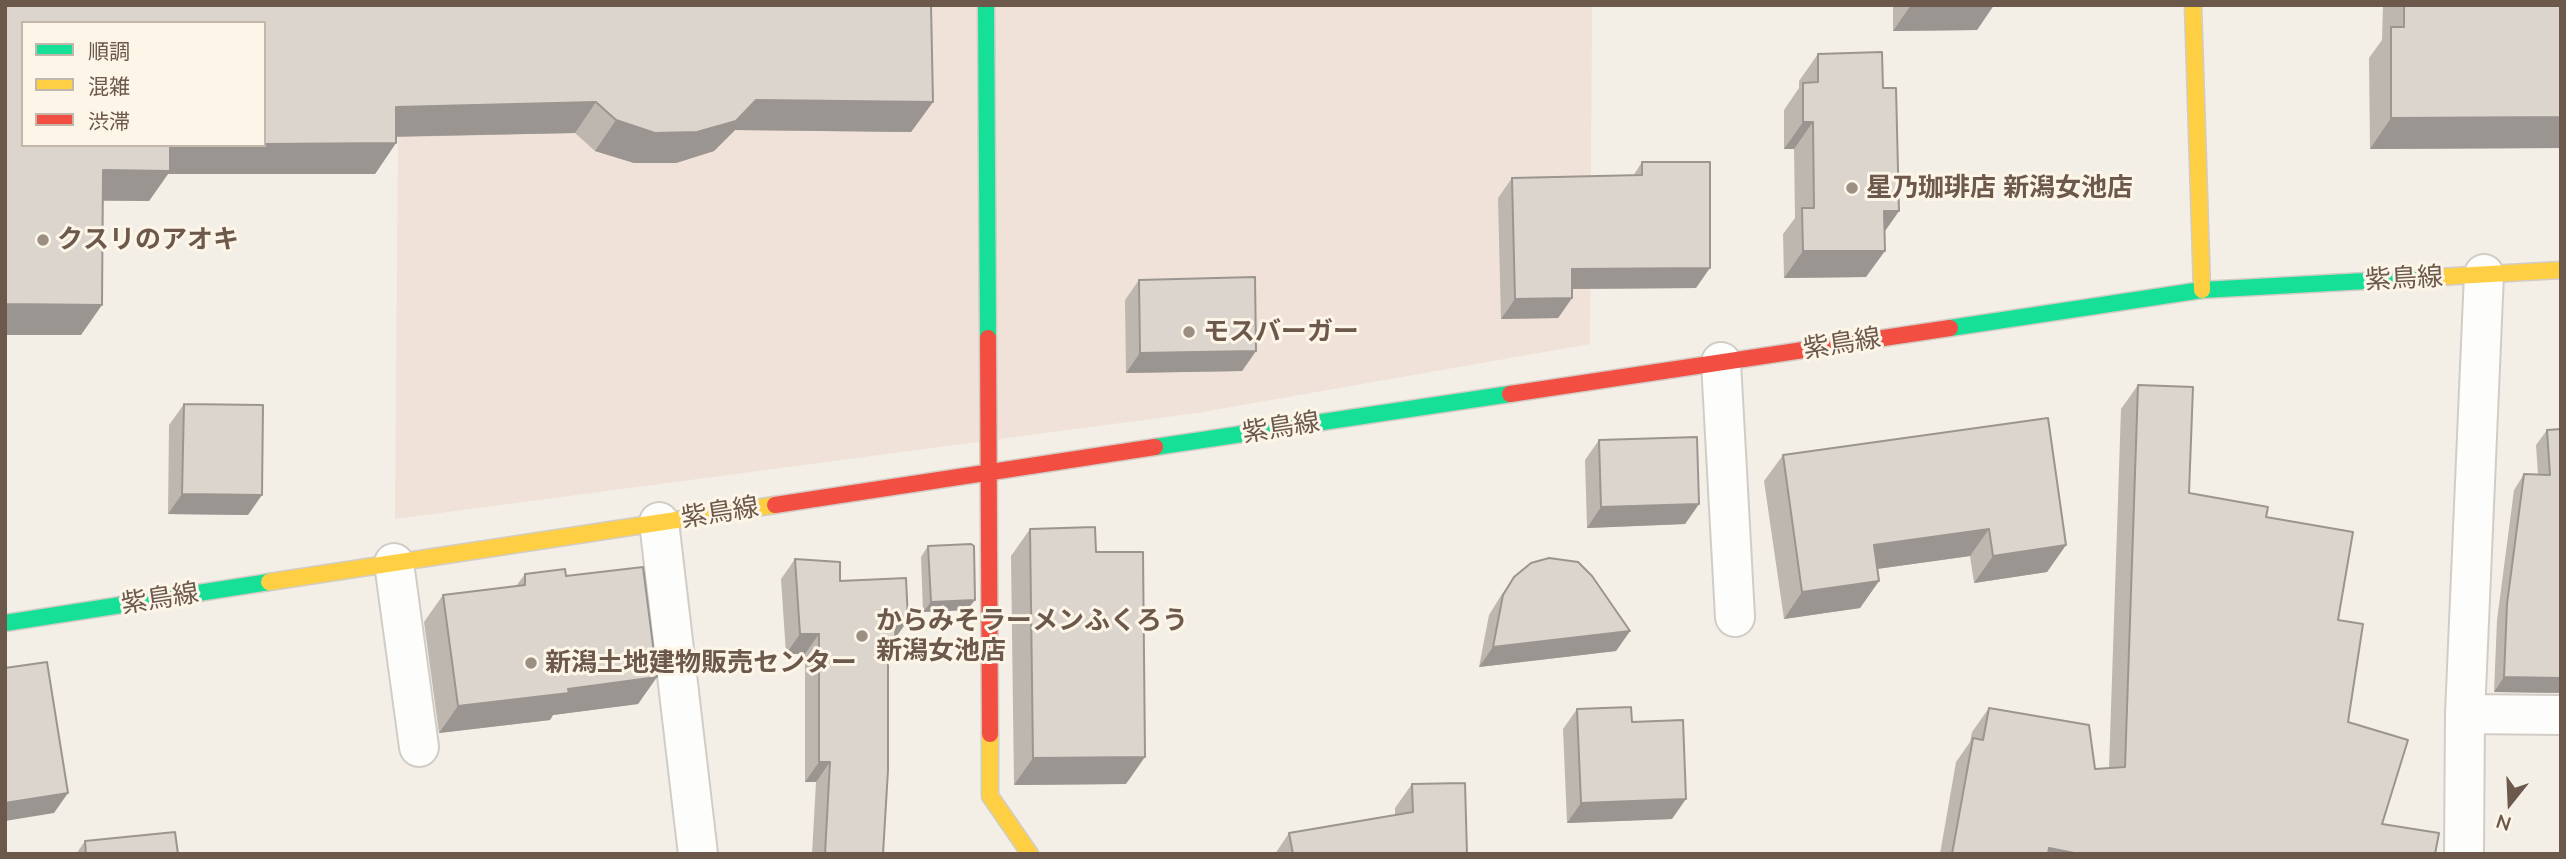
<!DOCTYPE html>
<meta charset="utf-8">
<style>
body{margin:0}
#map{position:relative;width:2566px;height:859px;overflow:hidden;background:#f3efe7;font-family:Mulish,"Noto Sans JP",sans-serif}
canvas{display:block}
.frame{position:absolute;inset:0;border:7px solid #6c594c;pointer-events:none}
.legend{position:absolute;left:21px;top:21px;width:245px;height:126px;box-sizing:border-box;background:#fcf5e8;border:2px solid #c2b7aa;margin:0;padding:9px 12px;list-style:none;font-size:21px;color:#6c594c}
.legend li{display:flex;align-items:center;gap:14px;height:35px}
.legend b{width:35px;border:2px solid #c2b7aa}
.north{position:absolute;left:2475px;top:768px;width:70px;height:70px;-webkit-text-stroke:5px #fcf5e8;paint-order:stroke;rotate:198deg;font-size:19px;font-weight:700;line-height:28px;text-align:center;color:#6c594c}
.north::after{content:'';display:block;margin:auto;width:24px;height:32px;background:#6c594c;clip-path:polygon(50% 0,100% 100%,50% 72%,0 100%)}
</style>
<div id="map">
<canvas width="2566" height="859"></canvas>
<div class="frame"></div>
<ul class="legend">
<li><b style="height:9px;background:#16e098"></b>順調</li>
<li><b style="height:9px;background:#ffcf43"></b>混雑</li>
<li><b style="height:9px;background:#f24e42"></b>渋滞</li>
</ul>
<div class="north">N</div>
</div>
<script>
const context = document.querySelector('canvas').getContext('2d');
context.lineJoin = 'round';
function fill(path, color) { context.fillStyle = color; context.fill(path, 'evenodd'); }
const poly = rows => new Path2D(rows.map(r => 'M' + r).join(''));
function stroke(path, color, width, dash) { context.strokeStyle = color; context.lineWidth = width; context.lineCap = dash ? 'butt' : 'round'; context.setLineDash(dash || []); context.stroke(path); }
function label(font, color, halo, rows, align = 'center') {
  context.font = font + ' Mulish,"Noto Sans JP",sans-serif'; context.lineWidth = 6; context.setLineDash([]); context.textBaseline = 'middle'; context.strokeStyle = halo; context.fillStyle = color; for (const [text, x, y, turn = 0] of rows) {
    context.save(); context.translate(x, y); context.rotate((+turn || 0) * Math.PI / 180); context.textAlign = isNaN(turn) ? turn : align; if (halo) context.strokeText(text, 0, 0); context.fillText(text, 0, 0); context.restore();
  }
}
const commercial = poly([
 [399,5,1592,5,1590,344,1197,413,395,519]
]);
const street = poly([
 [1721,362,1735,617],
 [659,522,698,854],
 [394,563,419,747],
 [2465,714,2561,715],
 [2464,854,2465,714,2484,274]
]);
const fast = poly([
 [986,5,988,338],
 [1950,328,2202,290,2438,277],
 [1155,447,1510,394],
 [5,623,269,582]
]);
const slow = poly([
 [2193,5,2202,290],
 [2438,277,2561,270],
 [269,582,775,505],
 [990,734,990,796,1030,854]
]);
const jam = poly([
 [988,338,990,734],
 [1510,394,1950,328],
 [775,505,1155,447]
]);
const wall = poly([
 [5,5,933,102,911,132,735,130,714,151,676,163,634,163,595,151,575,133,396,137,396,143,375,174,168,174,149,201,103,201,81,335,5,335],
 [1893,5,1994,5,1977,30,1893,31],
 [2383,5,2561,5,2561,148,2370,149,2369,58,2382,40],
 [1818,54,1883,88,1899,211,1885,231,1866,277,1784,278,1783,234,1795,218,1794,149,1784,149,1784,110,1799,88,1799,81],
 [1642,162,1696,288,1572,289,1572,298,1558,318,1501,319,1498,198,1512,178,1633,176],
 [1139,280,1256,351,1242,371,1126,373,1125,300],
 [2138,385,2189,493,2266,517,2338,620,2348,722,2382,824,2435,854,1940,854,1956,762,1970,742,1972,732,1989,708,2095,769,2109,768,2121,409],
 [184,404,248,515,168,514,169,425],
 [2561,429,2561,693,2494,692,2497,620,2514,490,2524,474,2538,475,2536,445,2547,430],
 [1599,440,1699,504,1685,524,1587,528,1585,460],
 [1783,455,2066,545,2047,572,1974,583,1970,556,1877,569,1879,581,1860,608,1784,619,1764,481],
 [1030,529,1096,552,1126,784,1014,785,1011,556],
 [928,546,967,610,923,612,921,557],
 [795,559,840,581,908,620,888,649,883,854,812,854,816,782,805,782,805,654,786,654,781,579],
 [525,574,566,576,657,677,638,704,553,715,550,720,439,733,424,622,443,595,516,586],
 [1514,577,1630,631,1616,651,1479,667,1489,615,1500,597],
 [1577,709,1632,722,1672,819,1567,823,1563,729],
 [1412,784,1467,854,1275,854,1289,833,1395,815,1395,808],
 [85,841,178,854,76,854]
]);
const shadedWall = poly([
 [1911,5,1994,5,1977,30,1893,31],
 [756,100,933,102,911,132,735,130,714,151,676,163,634,163,595,151,616,120],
 [596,102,575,133,374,137,396,107],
 [2561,117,2561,148,2370,149,2391,118],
 [1803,122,1813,122,1794,149,1784,149],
 [396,143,375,174,168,174,149,201,81,200,103,170,169,145,264,145,264,144],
 [1884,211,1899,211,1880,238],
 [1803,251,1885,251,1866,277,1784,278],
 [1710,268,1696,288,1558,289,1572,269],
 [1572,298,1558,318,1501,319,1515,299],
 [5,304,102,305,81,335,5,335],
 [1256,351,1242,371,1126,373,1140,353],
 [182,494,262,495,248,515,168,514],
 [1699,504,1685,524,1587,528,1601,507],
 [1989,529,1970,556,1855,572,1874,545],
 [2066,545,2047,572,1974,583,1993,556],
 [1879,581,1860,608,1784,619,1802,592],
 [975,600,967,610,923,612,931,602],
 [896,620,908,620,881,658,874,659],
 [1630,631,1616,651,1479,667,1493,647],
 [800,634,819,634,805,654,786,654],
 [657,677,638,704,553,715,550,720,439,733,458,706,568,689],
 [2504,677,2561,678,2561,693,2494,692],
 [1145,757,1126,784,1014,785,1033,758],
 [819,762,830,762,816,782,805,782],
 [68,793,54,813,5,821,5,803],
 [1686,799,1672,819,1567,823,1581,803],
 [2049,848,2079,854,2045,854]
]);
const building = poly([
 [5,5,931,5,933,102,756,100,736,121,697,132,655,133,616,120,596,102,396,107,396,143,264,144,264,23,23,23,23,145,170,145,170,171,103,170,102,305,5,304,5,5],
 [2404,5,2561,5,2561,117,2391,118,2391,27,2404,27,2404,5],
 [1882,52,1883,88,1896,88,1899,211,1884,211,1885,251,1803,251,1802,208,1814,208,1813,122,1803,122,1803,83,1818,82,1818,54,1882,52],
 [1642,162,1710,162,1710,268,1572,269,1572,298,1515,299,1512,178,1642,175,1642,162],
 [1255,277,1256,351,1140,353,1139,280,1255,277],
 [2138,385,2193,387,2189,493,2268,507,2266,517,2353,532,2338,620,2363,624,2348,722,2408,740,2382,824,2439,833,2435,854,2079,854,2049,848,2048,854,1952,854,1973,738,1983,740,1989,708,2089,725,2095,769,2125,767,2138,385],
 [184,404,263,405,262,495,182,494,184,404],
 [2048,418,2066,545,1993,556,1989,529,1874,545,1879,581,1802,592,1783,455,2048,418],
 [2561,429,2561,678,2504,677,2507,604,2524,474,2550,475,2547,430,2561,429],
 [1697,437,1699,504,1601,507,1599,440,1697,437],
 [1095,527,1096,552,1143,552,1145,757,1033,758,1030,529,1095,527],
 [971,544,974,546,975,600,931,602,928,546,971,544],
 [1549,558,1578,562,1592,576,1630,631,1493,647,1503,595,1514,577,1531,563,1549,558],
 [795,559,840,562,840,581,906,578,908,620,896,620,895,638,888,639,888,770,883,854,825,854,830,762,819,762,819,634,800,634,795,559],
 [643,567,657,677,568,689,569,693,458,706,443,595,525,585,525,574,565,569,566,576,643,567],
 [47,662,68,793,5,803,5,668,47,662],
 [1631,707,1632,722,1683,720,1686,799,1581,803,1577,709,1631,707],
 [1465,783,1467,854,1293,854,1289,833,1413,812,1412,784,1465,783],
 [175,832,178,854,86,854,85,841,175,832]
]);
const markers = [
 [1852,188,7,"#9b8e82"],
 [43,240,7,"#9b8e82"],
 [1189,332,7,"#9b8e82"],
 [862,636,7,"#9b8e82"],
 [531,663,7,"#9b8e82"]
];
const poiNames = [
 ["星乃珈琲店 新潟女池店",1866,188],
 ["クスリのアオキ",57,240],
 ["モスバーガー",1203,332],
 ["からみそラーメンふくろう",876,621],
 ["新潟女池店",876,651],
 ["新潟土地建物販売センター",545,663]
];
const streetNames = [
 ["紫鳥線",2404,279,-3],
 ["紫鳥線",1842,344,-9],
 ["紫鳥線",1281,428,-9],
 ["紫鳥線",720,513,-9],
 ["紫鳥線",160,599,-9]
];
fill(commercial, '#f0e2d8');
stroke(street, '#d2ccc6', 42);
stroke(fast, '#d2ccc4', 19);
stroke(slow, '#d2ccc4', 19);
stroke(jam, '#d2ccc4', 19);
stroke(street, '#fdfdfb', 38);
stroke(fast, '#16e098', 16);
stroke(slow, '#ffcf43', 16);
stroke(jam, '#f24e42', 16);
fill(wall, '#bdb7b0');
fill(shadedWall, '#9a9590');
fill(building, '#dcd5cd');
stroke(building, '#9a9590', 2);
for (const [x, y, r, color] of markers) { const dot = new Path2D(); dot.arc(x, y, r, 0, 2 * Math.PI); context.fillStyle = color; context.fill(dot); stroke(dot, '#fcf5e8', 2.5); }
label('bold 26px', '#6c594c', '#fcf5e8', poiNames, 'left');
label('26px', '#6c594c', '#fcf5e8', streetNames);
</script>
